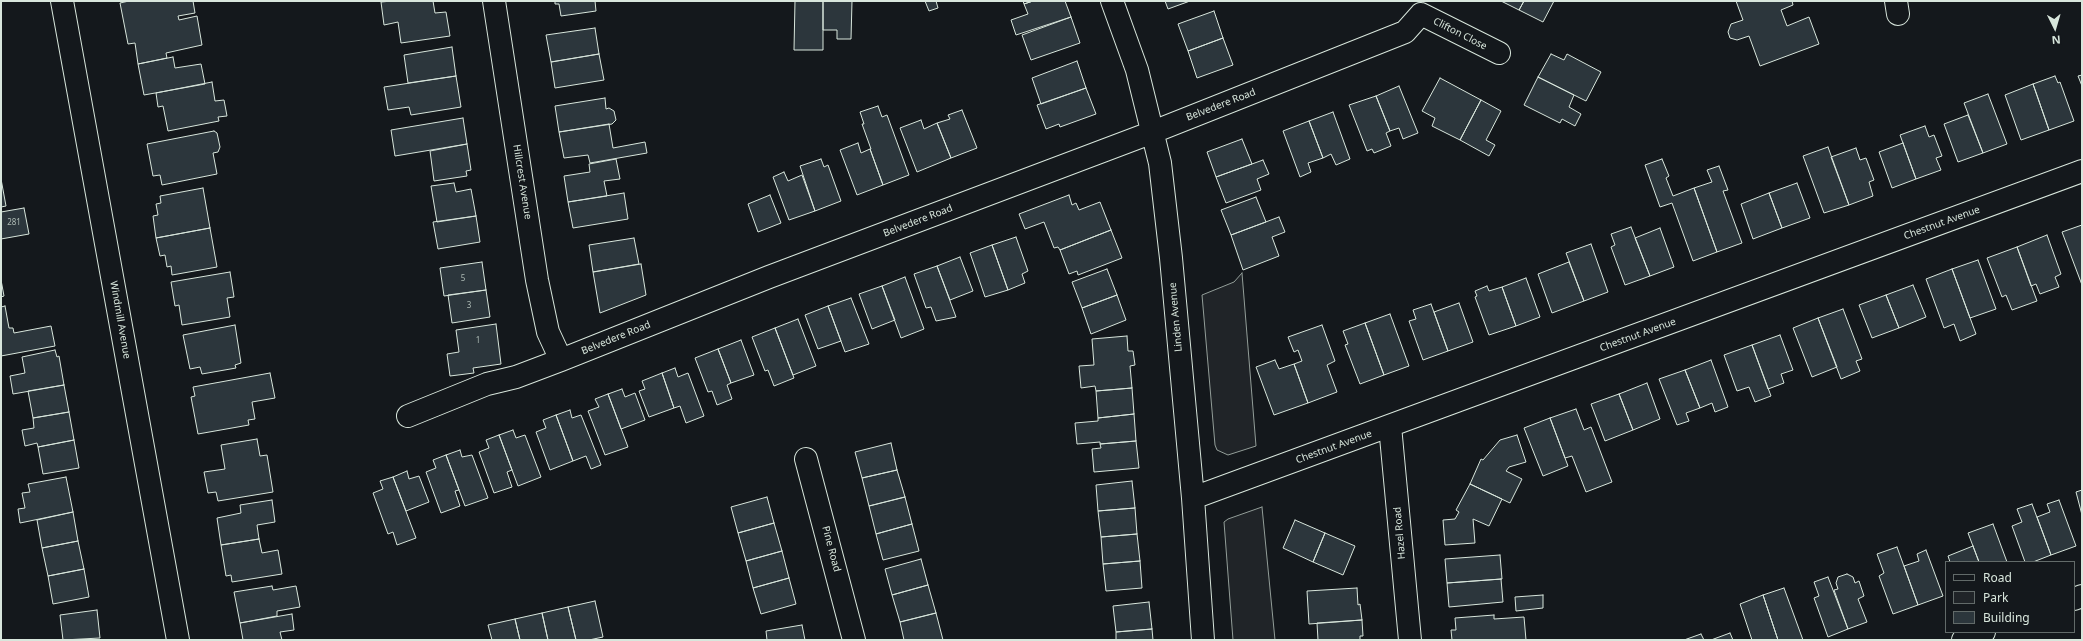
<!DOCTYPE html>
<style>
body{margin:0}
#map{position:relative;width:2083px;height:641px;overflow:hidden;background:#14181c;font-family:"Noto Sans",sans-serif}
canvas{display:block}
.frame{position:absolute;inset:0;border:2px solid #d8e6dc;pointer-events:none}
.legend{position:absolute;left:1945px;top:561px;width:130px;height:72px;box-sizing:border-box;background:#14181c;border:1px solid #626a69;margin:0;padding:5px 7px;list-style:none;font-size:12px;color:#d8e6dc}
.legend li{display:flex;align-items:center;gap:8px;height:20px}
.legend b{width:20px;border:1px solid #626a69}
.north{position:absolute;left:2035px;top:8px;width:40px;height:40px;-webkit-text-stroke:3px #14181c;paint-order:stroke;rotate:175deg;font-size:11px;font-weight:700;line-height:16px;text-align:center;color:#d8e6dc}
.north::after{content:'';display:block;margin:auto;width:14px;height:18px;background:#d8e6dc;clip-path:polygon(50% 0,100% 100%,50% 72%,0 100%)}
</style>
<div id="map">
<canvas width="2083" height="641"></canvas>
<div class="frame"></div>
<ul class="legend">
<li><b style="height:5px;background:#14181c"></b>Road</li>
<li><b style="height:11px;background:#202428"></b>Park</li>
<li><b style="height:11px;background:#2c363c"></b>Building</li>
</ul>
<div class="north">N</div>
</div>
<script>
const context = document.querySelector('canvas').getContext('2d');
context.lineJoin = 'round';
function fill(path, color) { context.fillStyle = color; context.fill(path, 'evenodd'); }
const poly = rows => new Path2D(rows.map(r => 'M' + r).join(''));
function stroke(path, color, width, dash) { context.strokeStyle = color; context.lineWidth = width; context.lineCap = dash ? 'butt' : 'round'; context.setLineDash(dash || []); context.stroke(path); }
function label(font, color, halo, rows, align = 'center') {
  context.font = font + ' "Noto Sans",sans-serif'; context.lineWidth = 3; context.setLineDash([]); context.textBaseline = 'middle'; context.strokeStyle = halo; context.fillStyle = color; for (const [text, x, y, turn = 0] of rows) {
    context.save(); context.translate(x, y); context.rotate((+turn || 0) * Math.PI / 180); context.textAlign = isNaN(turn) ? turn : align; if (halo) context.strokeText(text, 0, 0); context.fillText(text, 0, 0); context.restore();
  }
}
const green = poly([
 [1242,273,1256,446,1228,455,1217,450,1215,445,1202,295,1234,282,1242,273],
 [1262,507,1275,640,1233,640,1224,522,1228,519,1262,507]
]);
const building = poly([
 [129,1,193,1,195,13,178,16,179,20,197,16,202,45,166,53,167,58,138,64,135,43,128,44,120,3,129,1],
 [392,1,433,1,435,13,446,12,450,36,401,43,398,22,384,25,381,2,392,1],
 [555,1,595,1,596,11,561,16,559,4,555,4,555,1],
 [795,1,823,1,823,50,794,50,795,1],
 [823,1,852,1,851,39,837,39,837,30,823,30,823,1],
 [925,1,936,1,938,8,929,11,925,1],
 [1023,1,1033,1,1024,4,1023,1],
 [1033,1,1065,1,1071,17,1016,35,1011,20,1028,14,1024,4,1033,1],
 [1165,1,1190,1,1168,9,1165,1],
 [1501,1,1524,1,1519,10,1501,1],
 [1524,1,1554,1,1543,22,1519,10,1524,1],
 [1736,1,1792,1,1793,5,1781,10,1787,26,1809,17,1819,44,1760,66,1749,36,1737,40,1730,38,1728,32,1731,24,1743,20,1736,1],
 [1214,11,1223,38,1188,51,1178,24,1214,11],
 [1071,17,1080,43,1031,60,1022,35,1071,17],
 [595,28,599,54,551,62,546,35,595,28],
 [1223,38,1233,65,1197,78,1188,51,1223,38],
 [452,47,456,76,408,83,404,55,452,47],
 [599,54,604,80,555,88,551,62,599,54],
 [1551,54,1564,60,1567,54,1601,72,1586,101,1538,77,1551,54],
 [173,57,175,68,201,64,205,84,144,95,138,64,173,57],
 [1077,61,1086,88,1041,104,1032,78,1077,61],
 [2082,75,2082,86,2078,76,2082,75],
 [456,76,461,107,411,115,409,107,388,110,384,87,456,76],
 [2055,76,2058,83,2060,82,2074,121,2049,130,2033,84,2055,76],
 [1538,77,1574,95,1569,107,1581,114,1575,126,1562,119,1560,123,1524,105,1538,77],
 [1440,78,1481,100,1460,140,1432,126,1435,118,1422,111,1440,78],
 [212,82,215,101,224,100,227,116,218,117,219,121,168,131,163,106,158,107,156,93,212,82],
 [2033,84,2049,130,2021,140,2005,95,2033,84],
 [1399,86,1418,133,1403,139,1399,128,1390,131,1376,96,1399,86],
 [1086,88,1096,114,1060,127,1059,124,1046,129,1037,105,1086,88],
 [1988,94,2007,144,1983,153,1964,103,1988,94],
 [1376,96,1390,131,1386,133,1391,146,1374,153,1372,149,1367,151,1349,105,1376,96],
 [605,98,606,109,609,108,614,111,616,120,612,124,559,132,555,106,605,98],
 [1481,100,1501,111,1486,140,1495,145,1489,156,1460,140,1481,100],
 [878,106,882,117,887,115,909,175,883,185,870,149,871,149,862,124,864,124,860,112,878,106],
 [962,110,977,148,951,158,937,123,950,119,948,115,962,110],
 [1333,112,1350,159,1336,165,1331,154,1323,158,1309,121,1333,112],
 [1968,115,1983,153,1958,162,1944,124,1968,115],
 [463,118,467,144,395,156,391,130,463,118],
 [921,120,924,129,937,123,951,158,917,172,900,128,921,120],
 [1309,121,1323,158,1308,163,1311,172,1300,177,1283,131,1309,121],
 [609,124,613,148,645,142,647,153,590,163,588,155,564,158,559,132,609,124],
 [1925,126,1929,137,1934,135,1942,156,1936,158,1941,170,1916,179,1900,135,1925,126],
 [214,131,217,133,220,147,218,152,213,153,217,174,162,185,160,175,153,176,147,144,214,131],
 [1242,139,1252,164,1216,177,1207,152,1242,139],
 [858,143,861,153,870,149,883,185,857,195,840,150,858,143],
 [1903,143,1916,179,1892,188,1879,152,1903,143],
 [467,144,471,170,466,171,467,176,434,181,430,151,467,144],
 [1828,147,1849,205,1824,213,1803,156,1828,147],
 [1856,148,1860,160,1866,158,1874,180,1869,182,1873,196,1849,205,1831,157,1856,148],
 [616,159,620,179,604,181,607,196,568,202,564,176,590,172,589,164,616,159],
 [821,159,824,167,828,165,841,201,815,211,800,166,821,159],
 [1662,159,1669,176,1666,178,1673,196,1694,188,1717,252,1693,261,1672,203,1660,207,1645,165,1662,159],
 [1263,160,1269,174,1257,179,1261,190,1226,203,1216,177,1263,160],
 [1719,166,1728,190,1723,191,1742,243,1717,252,1694,188,1712,182,1707,170,1719,166],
 [784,172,788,181,802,175,815,211,789,220,773,177,784,172],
 [1,179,6,206,1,207,1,179],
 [454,183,456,192,471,189,476,216,437,222,431,186,454,183],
 [1797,183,1810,218,1782,228,1769,193,1797,183],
 [203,188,210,228,156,238,153,216,158,215,156,204,161,203,160,196,203,188],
 [624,193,628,219,573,228,568,202,624,193],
 [1769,193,1782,228,1753,239,1741,204,1769,193],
 [770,195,781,223,758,232,748,204,770,195],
 [1069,195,1072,205,1076,203,1079,210,1100,202,1111,230,1060,250,1058,247,1054,248,1044,222,1025,229,1019,214,1069,195],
 [1256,197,1266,222,1231,235,1221,210,1256,197],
 [24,208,29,234,1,239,1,212,24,208],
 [476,216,480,242,438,249,433,222,476,216],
 [1279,217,1285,232,1272,237,1279,256,1243,270,1231,235,1279,217],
 [2082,225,2082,285,2062,232,2082,225],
 [1631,227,1650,276,1625,285,1611,247,1615,245,1611,234,1631,227],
 [210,228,217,267,172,275,171,266,167,267,165,255,160,256,156,238,210,228],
 [1660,228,1674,267,1650,276,1635,238,1660,228],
 [1111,230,1122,258,1078,275,1077,271,1069,274,1060,250,1111,230],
 [2047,235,2061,274,2055,277,2059,287,2040,294,2036,284,2031,286,2017,247,2047,235],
 [1016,237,1028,271,1022,274,1025,283,1008,290,992,245,1016,237],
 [634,238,639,264,593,272,589,245,634,238],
 [1591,244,1608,292,1584,301,1566,253,1591,244],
 [992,245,1008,290,985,297,970,253,992,245],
 [2017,247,2037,301,2012,310,2006,295,2002,297,1987,258,2017,247],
 [960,257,973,291,950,300,937,266,960,257],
 [1978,260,1996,309,1970,318,1952,269,1978,260],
 [482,262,486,290,444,296,440,268,482,262],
 [1569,262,1584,301,1552,313,1538,274,1569,262],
 [641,264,646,295,600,313,593,272,641,264],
 [937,266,956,317,936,321,931,307,926,308,914,274,937,266],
 [1107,269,1117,295,1082,308,1072,282,1107,269],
 [1952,269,1976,334,1960,341,1954,324,1944,328,1926,279,1952,269],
 [230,272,234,297,227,298,230,317,182,325,179,305,175,306,171,282,230,272],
 [905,277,924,329,901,338,882,286,905,277],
 [1526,278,1540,317,1516,326,1502,287,1526,278],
 [1,280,4,296,1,297,1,280],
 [1913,285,1926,317,1899,328,1886,295,1913,285],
 [882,286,895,320,872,329,859,294,882,286],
 [1487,286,1489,291,1502,287,1516,326,1489,335,1475,297,1477,296,1475,291,1487,286],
 [486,290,490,317,452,323,448,295,486,290],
 [1117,295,1126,320,1091,334,1082,308,1117,295],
 [1886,295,1899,328,1872,338,1859,305,1886,295],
 [851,298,869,344,845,352,828,306,851,298],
 [1459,303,1473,342,1448,351,1434,312,1459,303],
 [1431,304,1448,351,1423,360,1409,321,1416,319,1413,310,1431,304],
 [5,306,9,328,13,328,14,333,51,326,55,346,1,356,1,307,5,306],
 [828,306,841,341,818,349,805,315,828,306],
 [1843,309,1862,359,1856,361,1860,371,1841,379,1818,318,1843,309],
 [1390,314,1409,366,1384,375,1365,323,1390,314],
 [1818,318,1837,367,1812,377,1793,328,1818,318],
 [798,319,816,366,793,375,775,328,798,319],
 [1365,323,1384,375,1360,384,1345,345,1348,344,1343,331,1365,323],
 [496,324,501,364,473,368,474,373,450,376,447,354,459,352,456,330,496,324],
 [235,325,241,363,235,365,236,368,202,374,200,367,190,369,183,335,235,325],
 [1322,325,1335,361,1327,365,1337,392,1308,403,1294,364,1302,361,1298,350,1294,352,1288,337,1322,325],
 [775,328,794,378,774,386,768,370,765,371,752,337,775,328],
 [1780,335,1793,370,1781,374,1784,383,1768,389,1752,345,1780,335],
 [1127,336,1128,351,1133,351,1135,365,1130,366,1132,388,1096,391,1095,386,1081,388,1079,366,1094,365,1092,339,1127,336],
 [741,340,754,375,731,383,718,349,741,340],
 [1752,345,1771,396,1755,402,1749,387,1737,391,1724,355,1752,345],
 [718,349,731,383,727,385,732,399,717,405,712,391,708,392,695,358,718,349],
 [55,350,57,357,59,356,64,385,13,394,10,376,25,373,22,357,55,350],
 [1275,360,1279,369,1294,364,1308,403,1274,415,1256,367,1275,360],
 [1711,360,1728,407,1715,412,1712,403,1700,408,1685,370,1711,360],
 [675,368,678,377,688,373,704,416,686,423,680,406,674,408,662,373,675,368],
 [1685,370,1700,408,1686,413,1689,421,1677,425,1659,379,1685,370],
 [270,373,275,398,252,402,255,419,248,420,249,425,198,434,191,397,195,396,193,387,270,373],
 [662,373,674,408,649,417,639,391,645,389,642,381,662,373],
 [1647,383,1660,419,1633,430,1619,394,1647,383],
 [64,385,69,412,33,418,28,391,64,385],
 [1132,388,1134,414,1098,418,1096,391,1132,388],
 [622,389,625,397,635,393,645,420,621,429,608,394,622,389],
 [608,394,628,447,605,455,588,411,599,407,595,399,608,394],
 [1619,394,1633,430,1605,441,1591,404,1619,394],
 [1576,409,1584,430,1591,427,1612,482,1586,492,1572,456,1565,458,1550,418,1576,409],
 [570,410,572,418,581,415,601,465,591,469,586,456,573,461,556,415,570,410],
 [69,412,74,440,38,447,37,443,25,446,22,430,34,428,33,418,69,412],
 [1134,414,1136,441,1100,444,1100,442,1077,444,1075,423,1098,421,1098,418,1134,414],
 [556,415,573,461,550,470,536,432,546,428,543,420,556,415],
 [1550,418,1568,466,1543,476,1524,428,1550,418],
 [513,430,516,438,525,435,541,477,518,486,499,435,513,430],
 [499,435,512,470,507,472,512,487,494,493,479,452,489,448,486,440,499,435],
 [1517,435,1526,462,1509,467,1506,471,1522,479,1510,503,1470,484,1481,459,1483,460,1500,440,1517,435],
 [257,439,260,456,267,455,273,492,218,501,216,492,208,493,204,472,225,469,221,445,257,439],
 [74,440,79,468,43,474,38,447,74,440],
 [1136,441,1139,468,1094,472,1092,449,1101,448,1100,444,1136,441],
 [891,443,897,470,862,478,855,452,891,443],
 [460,450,462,457,472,455,488,498,465,506,446,455,460,450],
 [446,455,459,490,455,491,460,506,441,513,426,472,436,468,433,460,446,455],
 [897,470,905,497,869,506,862,478,897,470],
 [407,471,409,479,419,476,429,502,406,511,393,477,407,471],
 [66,477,73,512,20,523,18,509,25,508,22,493,30,492,28,484,66,477],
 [393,477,416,538,397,545,393,532,388,534,373,493,383,489,380,481,393,477],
 [1132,481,1135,508,1098,511,1096,485,1132,481],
 [1470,484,1502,499,1489,526,1473,519,1475,543,1445,545,1443,520,1455,519,1459,512,1456,510,1470,484],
 [2082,490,2082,515,2076,492,2082,490],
 [767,497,774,523,738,533,731,507,767,497],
 [905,497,912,524,876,534,869,506,905,497],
 [272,500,275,522,257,525,259,539,221,545,217,518,241,513,240,505,272,500],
 [2059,500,2076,546,2051,555,2037,517,2050,512,2047,504,2059,500],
 [2032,504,2051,555,2033,562,2025,562,2012,526,2022,522,2017,509,2032,504],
 [1135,508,1137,534,1101,537,1098,511,1135,508],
 [73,512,78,541,42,548,37,520,73,512],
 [1295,520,1325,533,1313,562,1283,548,1295,520],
 [774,523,782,551,746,561,738,533,774,523],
 [912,524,919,551,883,560,876,534,912,524],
 [1993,524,2007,562,1979,562,1968,533,1993,524],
 [1325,533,1355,546,1343,575,1313,562,1325,533],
 [1137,534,1140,561,1103,564,1101,537,1137,534],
 [259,539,262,553,278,550,282,574,232,582,231,575,226,576,221,545,259,539],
 [78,541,84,569,48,576,42,548,78,541],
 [1973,546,1979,562,1950,562,1948,556,1973,546],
 [1897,547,1918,605,1893,614,1879,576,1884,573,1877,554,1897,547],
 [1926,550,1943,596,1918,605,1904,566,1919,561,1917,554,1926,550],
 [782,551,789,578,753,588,746,561,782,551],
 [1500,555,1502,579,1447,583,1445,559,1500,555],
 [921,559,928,585,892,595,885,569,921,559],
 [1140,561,1142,588,1106,591,1103,564,1140,561],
 [84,569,89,597,53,604,48,576,84,569],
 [1847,574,1853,577,1855,583,1859,581,1864,596,1858,599,1867,622,1848,629,1834,590,1838,589,1836,583,1838,577,1847,574],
 [1828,577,1848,629,1828,637,1814,598,1819,596,1814,582,1828,577],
 [789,578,796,604,761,614,753,588,789,578],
 [1501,579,1503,602,1449,607,1447,583,1501,579],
 [928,585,936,613,900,622,892,595,928,585],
 [272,586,273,590,296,586,300,607,277,611,277,616,240,623,234,592,272,586],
 [1357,588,1358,605,1360,604,1362,620,1309,624,1307,591,1357,588],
 [1784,588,1803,640,1778,640,1763,595,1784,588],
 [1543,595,1543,608,1516,611,1515,597,1543,595],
 [1763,595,1778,640,1752,640,1740,604,1763,595],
 [595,601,603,637,589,640,576,640,568,607,595,601],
 [1149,602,1152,629,1116,632,1113,606,1149,602],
 [568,607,576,640,548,640,542,613,568,607],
 [97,610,100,638,63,640,60,615,97,610],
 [542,613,548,640,520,640,515,619,542,613],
 [936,613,943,640,904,640,900,622,936,613],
 [292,614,294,630,280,632,282,640,243,640,240,623,292,614],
 [1494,615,1494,619,1524,617,1526,640,1452,640,1451,630,1456,630,1455,618,1494,615],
 [515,619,520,640,492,640,488,625,515,619],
 [1362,620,1363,636,1360,636,1360,640,1318,640,1317,623,1362,620],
 [802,625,805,640,767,640,766,631,802,625],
 [1152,629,1153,640,1116,640,1116,632,1152,629],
 [1730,633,1733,640,1711,640,1730,633],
 [1701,634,1704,640,1684,640,1701,634]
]);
const minor = poly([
 [494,1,537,280,548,332,561,360],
 [1112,1,1137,70,1160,163,1171,258,1193,498,1203,640],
 [1896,1,1898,14],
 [1421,14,1499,53],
 [408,416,487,384,516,377,561,360,769,277,1153,132,1405,32,1421,14],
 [1390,426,1410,640],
 [806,459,854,640],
 [1193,498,2082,171],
 [2074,599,2082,596],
 [1963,640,1984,632]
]);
const major = poly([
 [62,1,178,640]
]);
const numberNames = [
 ["281",14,223],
 ["5",463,279],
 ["3",469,306],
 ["1",478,341]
];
const streetNames = [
 ["Clifton Close",1460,34,27],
 ["Belvedere Road",1221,105,-21],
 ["Hillcrest Avenue",522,182,81],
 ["Belvedere Road",918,221,-21],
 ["Chestnut Avenue",1942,223,-20],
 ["Linden Avenue",1176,317,-95],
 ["Windmill Avenue",120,320,80],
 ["Chestnut Avenue",1638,335,-20],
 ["Belvedere Road",616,338,-22],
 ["Chestnut Avenue",1334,447,-20],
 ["Hazel Road",1400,533,-95],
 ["Pine Road",831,549,75]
];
fill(green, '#202428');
stroke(green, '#939e99', 1);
fill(building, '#2c363c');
stroke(building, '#d8e6dc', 1);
stroke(minor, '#d8e6dc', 24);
stroke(major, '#d8e6dc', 24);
stroke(minor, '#14181c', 22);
stroke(major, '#14181c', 22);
label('8px', '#adbab4', null, numberNames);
label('10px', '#d8e6dc', '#14181c', streetNames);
</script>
